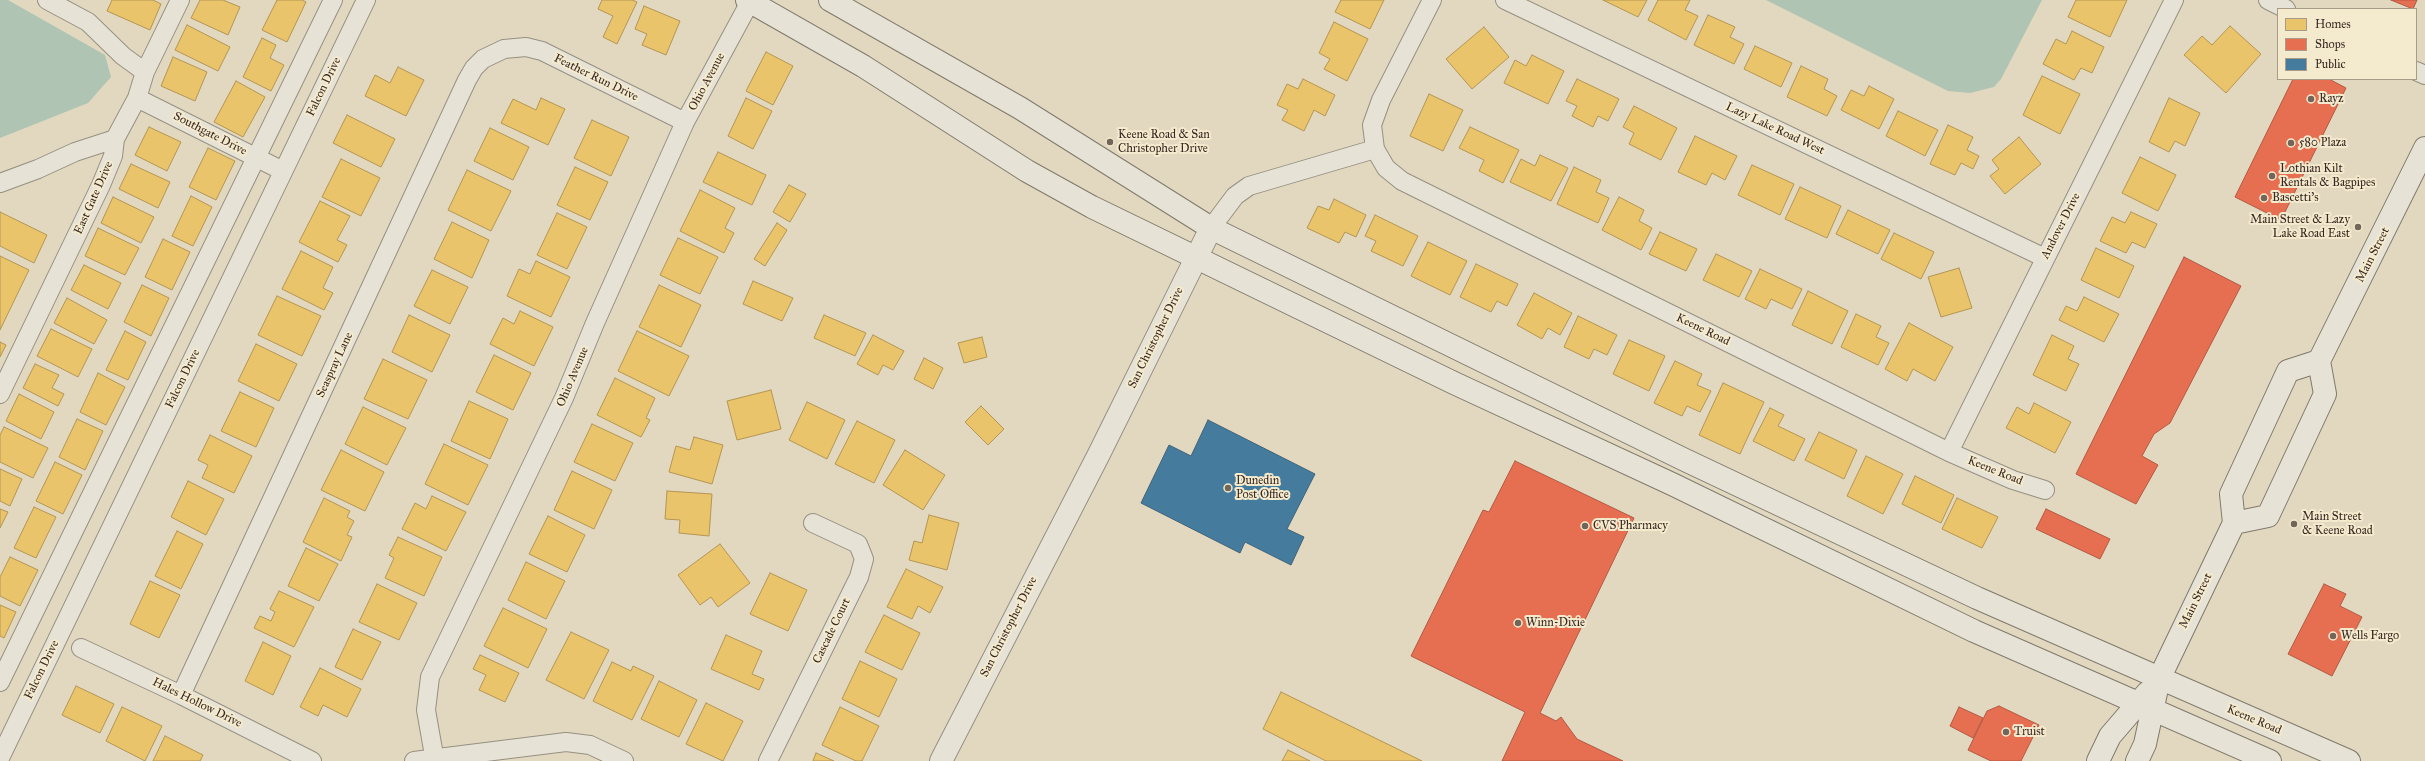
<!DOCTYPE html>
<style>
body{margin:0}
#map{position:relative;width:2425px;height:761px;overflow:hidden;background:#e1d8bf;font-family:"IM FELL Great Primer",serif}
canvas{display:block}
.legend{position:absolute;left:2277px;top:8px;width:140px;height:72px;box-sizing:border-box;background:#f4eacd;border:1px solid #a89c89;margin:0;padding:5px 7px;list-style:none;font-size:12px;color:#372722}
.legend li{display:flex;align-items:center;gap:8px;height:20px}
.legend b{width:20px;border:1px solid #a89c89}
</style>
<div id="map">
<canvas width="2425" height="761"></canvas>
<ul class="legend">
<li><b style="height:11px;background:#e9c46a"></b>Homes</li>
<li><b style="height:11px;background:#e76f51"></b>Shops</li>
<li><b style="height:11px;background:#457b9d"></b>Public</li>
</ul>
</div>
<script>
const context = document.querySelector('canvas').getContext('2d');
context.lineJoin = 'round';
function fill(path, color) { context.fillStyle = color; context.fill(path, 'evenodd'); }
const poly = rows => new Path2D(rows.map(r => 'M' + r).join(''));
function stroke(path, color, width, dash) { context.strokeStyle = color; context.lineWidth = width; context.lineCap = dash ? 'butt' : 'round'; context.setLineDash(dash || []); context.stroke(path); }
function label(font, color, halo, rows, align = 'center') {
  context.font = font + ' "IM FELL Great Primer",serif'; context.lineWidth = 4; context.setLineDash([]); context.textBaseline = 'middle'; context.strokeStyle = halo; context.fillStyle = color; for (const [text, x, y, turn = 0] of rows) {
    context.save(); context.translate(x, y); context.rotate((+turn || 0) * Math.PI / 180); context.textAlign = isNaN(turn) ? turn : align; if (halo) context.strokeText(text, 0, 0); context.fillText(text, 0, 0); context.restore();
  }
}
const water = poly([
 [0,0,8,0,105,55,111,77,88,103,0,138],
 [1766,0,2042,0,2001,79,1994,87,1970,93,1948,91]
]);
const homes = poly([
 [112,0,153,0,161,4,150,30,107,11,112,0],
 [200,0,223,0,240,7,228,35,191,18,200,0],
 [277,0,302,0,306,2,287,42,262,30,277,0],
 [602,0,632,0,637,2,617,44,603,37,613,16,598,9,602,0],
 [1341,0,1384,0,1370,29,1335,12,1341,0],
 [1603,0,1647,0,1638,17,1603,0],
 [1658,0,1690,0,1685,10,1698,16,1686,40,1648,20,1658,0],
 [2076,0,2127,0,2110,37,2068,17,2076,0],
 [644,6,680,21,666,55,642,45,647,34,635,29,644,6],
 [1708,15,1735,27,1730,37,1744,44,1734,64,1694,45,1708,15],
 [1334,22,1368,39,1347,81,1324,69,1330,59,1319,53,1334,22],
 [187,25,230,47,218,71,175,50,187,25],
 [2230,26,2261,54,2226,93,2184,55,2202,36,2212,45,2230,26],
 [1484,27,1509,57,1472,89,1446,59,1484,27],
 [2072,31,2104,47,2092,73,2081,68,2074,80,2043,64,2056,39,2066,44,2072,31],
 [262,38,276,45,270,58,284,65,271,91,243,77,262,38],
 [1755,46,1792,63,1781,87,1744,69,1755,46],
 [766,52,793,66,773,105,746,91,766,52],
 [1532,55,1564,71,1548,104,1504,83,1515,60,1526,66,1532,55],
 [173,57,207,72,195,101,161,86,173,57],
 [1801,66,1828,79,1824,89,1837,96,1827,116,1787,97,1801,66],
 [398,67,424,80,406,116,365,96,375,75,390,83,398,67],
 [2042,76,2080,94,2060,134,2023,115,2042,76],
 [1303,79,1335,95,1325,116,1314,110,1304,131,1282,120,1288,110,1277,105,1287,84,1298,89,1303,79],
 [1577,79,1619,99,1608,121,1598,116,1593,127,1572,116,1577,106,1566,101,1577,79],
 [236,81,265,97,243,137,214,122,236,81],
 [1869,86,1894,99,1879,129,1841,110,1851,90,1864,96,1869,86],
 [1429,94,1463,110,1443,151,1410,136,1429,94],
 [541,98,565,109,548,145,501,123,513,99,536,110,541,98],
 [746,98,772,111,753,149,728,136,746,98],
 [2169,98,2200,113,2185,146,2175,141,2169,152,2149,142,2169,98],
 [1634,106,1677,128,1661,160,1629,144,1634,133,1623,127,1634,106],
 [1898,111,1938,130,1925,156,1886,136,1898,111],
 [347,115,395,139,381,167,333,143,347,115],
 [592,120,629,137,611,176,574,158,592,120],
 [1948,125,1973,137,1967,150,1979,156,1973,169,1961,163,1955,175,1930,164,1948,125],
 [149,127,181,142,167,171,135,155,149,127],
 [1470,127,1519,150,1503,183,1479,171,1484,160,1459,148,1470,127],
 [490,128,529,147,513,180,474,161,490,128],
 [1695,136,1737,156,1725,180,1712,173,1706,185,1678,172,1695,136],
 [2019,137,2041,164,2005,194,1990,176,1999,169,1992,160,2019,137],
 [208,148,235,161,216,200,189,187,208,148],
 [718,152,766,175,752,205,703,182,718,152],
 [1540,155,1568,168,1551,201,1510,182,1521,159,1535,166,1540,155],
 [2140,157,2176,175,2158,211,2122,193,2140,157],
 [341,159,380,178,361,216,322,197,341,159],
 [131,164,170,182,158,208,119,189,131,164],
 [1752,165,1794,184,1780,215,1738,195,1752,165],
 [575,167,608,182,590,220,557,205,575,167],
 [1574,167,1601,180,1596,192,1609,198,1598,223,1557,204,1574,167],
 [467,170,511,191,491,231,448,210,467,170],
 [789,185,806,194,790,222,773,212,789,185],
 [1800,187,1841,206,1827,238,1785,219,1800,187],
 [700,190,735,208,725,228,734,233,724,253,680,231,700,190],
 [191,196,212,207,193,246,172,236,191,196],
 [113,197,154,217,141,243,101,223,113,197],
 [1619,197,1644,210,1639,221,1652,228,1641,250,1602,230,1619,197],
 [1334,199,1366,215,1356,237,1345,232,1339,243,1307,228,1318,206,1329,210,1334,199],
 [320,201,350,216,337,240,347,245,338,262,299,242,320,201],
 [1848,210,1890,230,1878,254,1836,234,1848,210],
 [0,212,47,235,34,263,0,246,0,212],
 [2131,212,2157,224,2145,248,2132,242,2126,253,2100,241,2112,217,2125,223,2131,212],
 [557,213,587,227,567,269,537,255,557,213],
 [1375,215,1418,236,1403,266,1371,251,1376,241,1365,236,1375,215],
 [452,222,489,240,472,278,434,259,452,222],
 [777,223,787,230,765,266,754,259,777,223],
 [98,228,139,248,125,275,85,256,98,228],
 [1660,232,1697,249,1686,271,1649,254,1660,232],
 [1894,233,1934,252,1921,279,1881,259,1894,233],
 [678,238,718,257,700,294,660,275,678,238],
 [163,239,190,252,172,290,145,277,163,239],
 [1428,242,1467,261,1450,295,1411,276,1428,242],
 [2096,248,2134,266,2119,298,2081,280,2096,248],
 [301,251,333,267,323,288,333,293,324,310,282,289,301,251],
 [1716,254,1752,271,1739,297,1703,280,1716,254],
 [0,256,29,270,0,330,0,256],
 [536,261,570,277,551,317,507,296,519,269,530,274,536,261],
 [1476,264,1518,284,1507,306,1497,301,1491,312,1460,297,1476,264],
 [84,265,121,283,108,309,71,290,84,265],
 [1959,268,1972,308,1941,317,1928,277,1959,268],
 [1760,269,1802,289,1792,309,1771,299,1766,309,1745,299,1760,269],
 [432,270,468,287,450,324,414,306,432,270],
 [753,281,793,298,782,321,743,304,753,281],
 [142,285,169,298,151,336,124,322,142,285],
 [659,285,701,305,681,347,639,327,659,285],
 [1808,291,1848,311,1832,344,1792,325,1808,291],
 [1534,293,1572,313,1560,335,1548,328,1542,339,1517,325,1534,293],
 [277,296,321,316,302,356,258,335,277,296],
 [2084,297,2119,314,2104,342,2059,320,2066,306,2077,311,2084,297],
 [67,298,107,320,94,344,54,323,67,298],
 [520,311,553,327,534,366,490,344,503,318,514,324,520,311],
 [1856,314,1881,326,1876,337,1889,343,1878,365,1841,347,1856,314],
 [409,315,450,335,432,372,392,352,409,315],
 [824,315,866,333,855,356,814,338,824,315],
 [1578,316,1617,335,1607,355,1594,349,1589,359,1564,347,1578,316],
 [1909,323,1953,347,1935,381,1913,369,1907,381,1885,369,1909,323],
 [51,329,92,349,78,377,37,356,51,329],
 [125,331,146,342,128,380,106,370,125,331],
 [637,331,689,356,669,396,618,371,637,331],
 [873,335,904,351,893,370,883,365,878,375,857,364,873,335],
 [2052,335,2074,346,2068,359,2079,364,2066,391,2033,375,2052,335],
 [982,337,987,357,964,363,958,343,982,337],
 [1629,340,1665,356,1649,391,1613,374,1629,340],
 [0,342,6,345,0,357,0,342],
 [256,344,297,364,279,401,238,381,256,344],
 [494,355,531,373,513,410,476,392,494,355],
 [924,358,943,368,933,389,914,379,924,358],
 [383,359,427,380,408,419,364,399,383,359],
 [1675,361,1702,374,1697,385,1711,391,1700,412,1687,406,1682,416,1654,403,1675,361],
 [35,364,59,375,52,388,64,394,58,406,23,388,35,364],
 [98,373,125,387,106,425,80,412,98,373],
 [615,378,655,398,646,418,650,420,641,437,597,415,615,378],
 [1723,383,1764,402,1740,454,1699,435,1723,383],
 [771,390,781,429,737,440,727,401,771,390],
 [240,392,274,408,256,447,221,431,240,392],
 [19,394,54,412,41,439,6,421,19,394],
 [469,401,508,419,490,459,451,441,469,401],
 [807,402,845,420,827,459,789,440,807,402],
 [2034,403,2071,422,2055,453,2006,428,2017,407,2029,414,2034,403],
 [981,406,1004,429,988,445,965,422,981,406],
 [363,407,406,428,387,465,345,444,363,407],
 [1770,408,1784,415,1778,426,1805,439,1794,461,1753,441,1770,408],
 [77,419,103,431,85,470,59,457,77,419],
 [857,421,895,440,874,483,835,464,857,421],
 [592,424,633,443,615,481,574,462,592,424],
 [4,427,48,448,33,478,0,462,0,435,4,427],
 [1819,432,1857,450,1844,479,1805,460,1819,432],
 [210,435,252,456,234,493,202,478,208,465,198,460,210,435],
 [694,437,723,445,712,484,669,472,676,446,690,450,694,437],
 [444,444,488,465,468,505,425,484,444,444],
 [341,450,384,472,365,511,321,490,341,450],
 [905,450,945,475,923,510,883,485,905,450],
 [1866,456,1903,474,1883,514,1847,496,1866,456],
 [55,462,82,475,63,514,36,501,55,462],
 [0,469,22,479,10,506,0,501,0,469],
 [572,471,612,490,594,529,554,510,572,471],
 [1915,476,1954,495,1941,523,1902,504,1915,476],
 [188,481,224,499,206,535,171,517,188,481],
 [667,491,712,494,709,536,679,533,680,520,665,519,667,491],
 [432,496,466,512,446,551,402,529,415,503,426,509,432,496],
 [324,498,350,511,347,517,354,521,347,535,352,537,341,561,303,542,324,498],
 [1957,498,1998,517,1982,548,1942,529,1957,498],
 [34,507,56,517,36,558,14,548,34,507],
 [0,509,8,512,0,528,0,509],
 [929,515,959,523,947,570,909,560,914,541,922,543,929,515],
 [548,516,585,535,567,572,529,554,548,516],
 [177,531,203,544,181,589,155,576,177,531],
 [398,537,442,557,424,596,385,578,394,558,389,555,398,537],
 [720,544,750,583,718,607,711,597,700,605,678,575,720,544],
 [306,548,338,564,319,601,288,586,306,548],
 [10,557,38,570,20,606,0,596,0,577,10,557],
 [526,562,565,581,546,619,508,600,526,562],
 [906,569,943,587,930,613,918,606,912,619,887,607,906,569],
 [770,573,807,590,788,631,750,614,770,573],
 [150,581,180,595,159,638,130,624,150,581],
 [377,584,417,603,399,640,359,622,377,584],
 [279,591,314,607,294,647,254,628,260,616,271,621,275,612,270,609,279,591],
 [0,605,16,612,4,638,0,636,0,605],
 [503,608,547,629,528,668,484,646,503,608],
 [884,615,920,633,902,670,865,652,884,615],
 [353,629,381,642,362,680,335,667,353,629],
 [571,632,609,650,584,699,546,680,571,632],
 [726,635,762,651,752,674,764,679,759,690,711,669,726,635],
 [263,642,291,656,273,695,245,681,263,642],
 [480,655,519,673,505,702,479,690,486,675,473,669,480,655],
 [860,661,897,679,879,717,842,699,860,661],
 [612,662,631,671,633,666,654,676,632,720,593,701,612,662],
 [320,668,361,689,347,717,323,705,318,716,300,707,320,668],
 [659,681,697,700,679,737,641,719,659,681],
 [76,686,114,704,100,733,62,715,76,686],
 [1281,692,1422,761,1326,761,1263,729,1281,692],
 [706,703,743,721,723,761,686,744,706,703],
 [122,707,162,726,145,761,106,741,122,707],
 [840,707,879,726,862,761,856,761,822,745,840,707],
 [165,736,203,755,200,761,153,761,165,736],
 [1288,750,1310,761,1282,761,1288,750],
 [816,753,834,761,813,761,816,753]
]);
const shops = poly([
 [2391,0,2417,0,2413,9,2391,0],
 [2293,79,2329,79,2346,88,2281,220,2235,197,2293,79],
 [2184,257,2241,286,2170,423,2154,434,2142,456,2158,465,2136,504,2076,474,2184,257],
 [1515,461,1634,518,1540,713,1556,721,1561,717,1577,739,1623,761,1502,761,1525,712,1411,656,1483,510,1489,512,1515,461],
 [2046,509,2110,539,2100,559,2036,529,2046,509],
 [2324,584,2346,594,2340,606,2362,617,2332,676,2288,654,2324,584],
 [1999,706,2039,725,2021,761,1991,761,1968,750,1987,711,1999,706],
 [1959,707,1983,718,1973,738,1950,726,1959,707]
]);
const public = poly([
 [1208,420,1315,474,1287,529,1304,537,1291,565,1245,542,1240,553,1141,503,1169,445,1191,456,1208,420]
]);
const minor = poly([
 [47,0,88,22,123,56,145,72],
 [1505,0,2045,258],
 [2268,0,2286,9],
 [2416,71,2425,75],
 [137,98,283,171],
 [1375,149,1386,168,1402,181,1949,452,2013,480,2045,490],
 [0,183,38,169,75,152,115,139],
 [1211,228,1235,196,1249,186,1375,149,1372,125,1381,100,1432,0],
 [0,394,101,185,113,156,115,139,137,98,145,72,180,0],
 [1949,452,2174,0],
 [81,648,181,695,312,761],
 [0,682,333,0],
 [181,695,467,80,474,68,483,59,504,49,526,47,542,51,685,122],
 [0,758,366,0],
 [414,761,566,742,590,745,624,761],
 [435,761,426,710,430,677,564,398,595,323,685,122,751,0],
 [768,761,859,577,864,559,858,544,813,523]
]);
const tertiary = poly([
 [941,761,1098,456,1211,228]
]);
const secondary = poly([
 [747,0,863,66,1027,171,1092,207,1454,383,1672,484,1974,631,2270,761],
 [830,0,1020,108,1211,228,1685,460,1977,598,2349,761],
 [2234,523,2268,516,2325,394,2319,361,2425,148],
 [2098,761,2110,736,2147,693],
 [2137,761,2145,744,2159,679,2234,523,2231,494,2288,371,2319,361]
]);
const markers = [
 [2311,99,4,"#726559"],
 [1110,142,4,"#726559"],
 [2291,143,4,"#726559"],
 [2272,176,4,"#726559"],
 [2264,198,4,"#726559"],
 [2358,227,4,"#726559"],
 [1228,488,4,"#726559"],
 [2294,524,4,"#726559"],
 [1585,526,4,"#726559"],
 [1518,623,4,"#726559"],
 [2333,636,4,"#726559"],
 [2006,732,4,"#726559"]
];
const streetNames = [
 ["Feather Run Drive",596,78,26],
 ["Ohio Avenue",707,82,-62],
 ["Falcon Drive",324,87,-64],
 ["Lazy Lake Road West",1775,129,25],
 ["Southgate Drive",210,134,27],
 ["East Gate Drive",94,198,-66],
 ["Andover Drive",2061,226,-63],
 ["Main Street",2373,255,-63],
 ["Keene Road",1703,330,26],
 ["San Christopher Drive",1156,338,-64],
 ["Seaspray Lane",335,365,-65],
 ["Ohio Avenue",573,377,-67],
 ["Falcon Drive",183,379,-64],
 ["Keene Road",1995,471,22],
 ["Main Street",2196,601,-64],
 ["San Christopher Drive",1009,627,-63],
 ["Cascade Court",832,631,-64],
 ["Falcon Drive",42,670,-64],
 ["Hales Hollow Drive",197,703,26],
 ["Keene Road",2254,720,23]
];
const poiNames = [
 ["Rayz",2319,99],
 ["Keene Road & San",1118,135],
 ["Christopher Drive",1118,149],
 ["580 Plaza",2299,143],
 ["Lothian Kilt",2280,169],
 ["Rentals & Bagpipes",2280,183],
 ["Bascetti's",2272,198],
 ["Main Street & Lazy",2350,220,"right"],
 ["Lake Road East",2350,234,"right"],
 ["Dunedin",1236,481],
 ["Post Office",1236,495],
 ["Main Street",2302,517],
 ["& Keene Road",2302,531],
 ["CVS Pharmacy",1593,526],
 ["Winn-Dixie",1526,623],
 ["Wells Fargo",2341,636],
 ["Truist",2014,732]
];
fill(water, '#afc4b2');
fill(homes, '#e9c46a');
stroke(homes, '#b49554', 1);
fill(shops, '#e76f51');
stroke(shops, '#b25943', 1);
fill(public, '#457b9d');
stroke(public, '#416278', 1);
stroke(minor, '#979082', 20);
stroke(tertiary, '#979082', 24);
stroke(secondary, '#80796c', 24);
stroke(minor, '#e6e2d6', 18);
stroke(tertiary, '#e6e2d6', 22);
stroke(secondary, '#e6e2d6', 22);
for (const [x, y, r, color] of markers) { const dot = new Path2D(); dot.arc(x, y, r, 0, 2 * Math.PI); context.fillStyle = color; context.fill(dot); stroke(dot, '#f4eacd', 1.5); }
label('12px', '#372722', '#f4eacd', streetNames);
label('12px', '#372722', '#f4eacd', poiNames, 'left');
</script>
